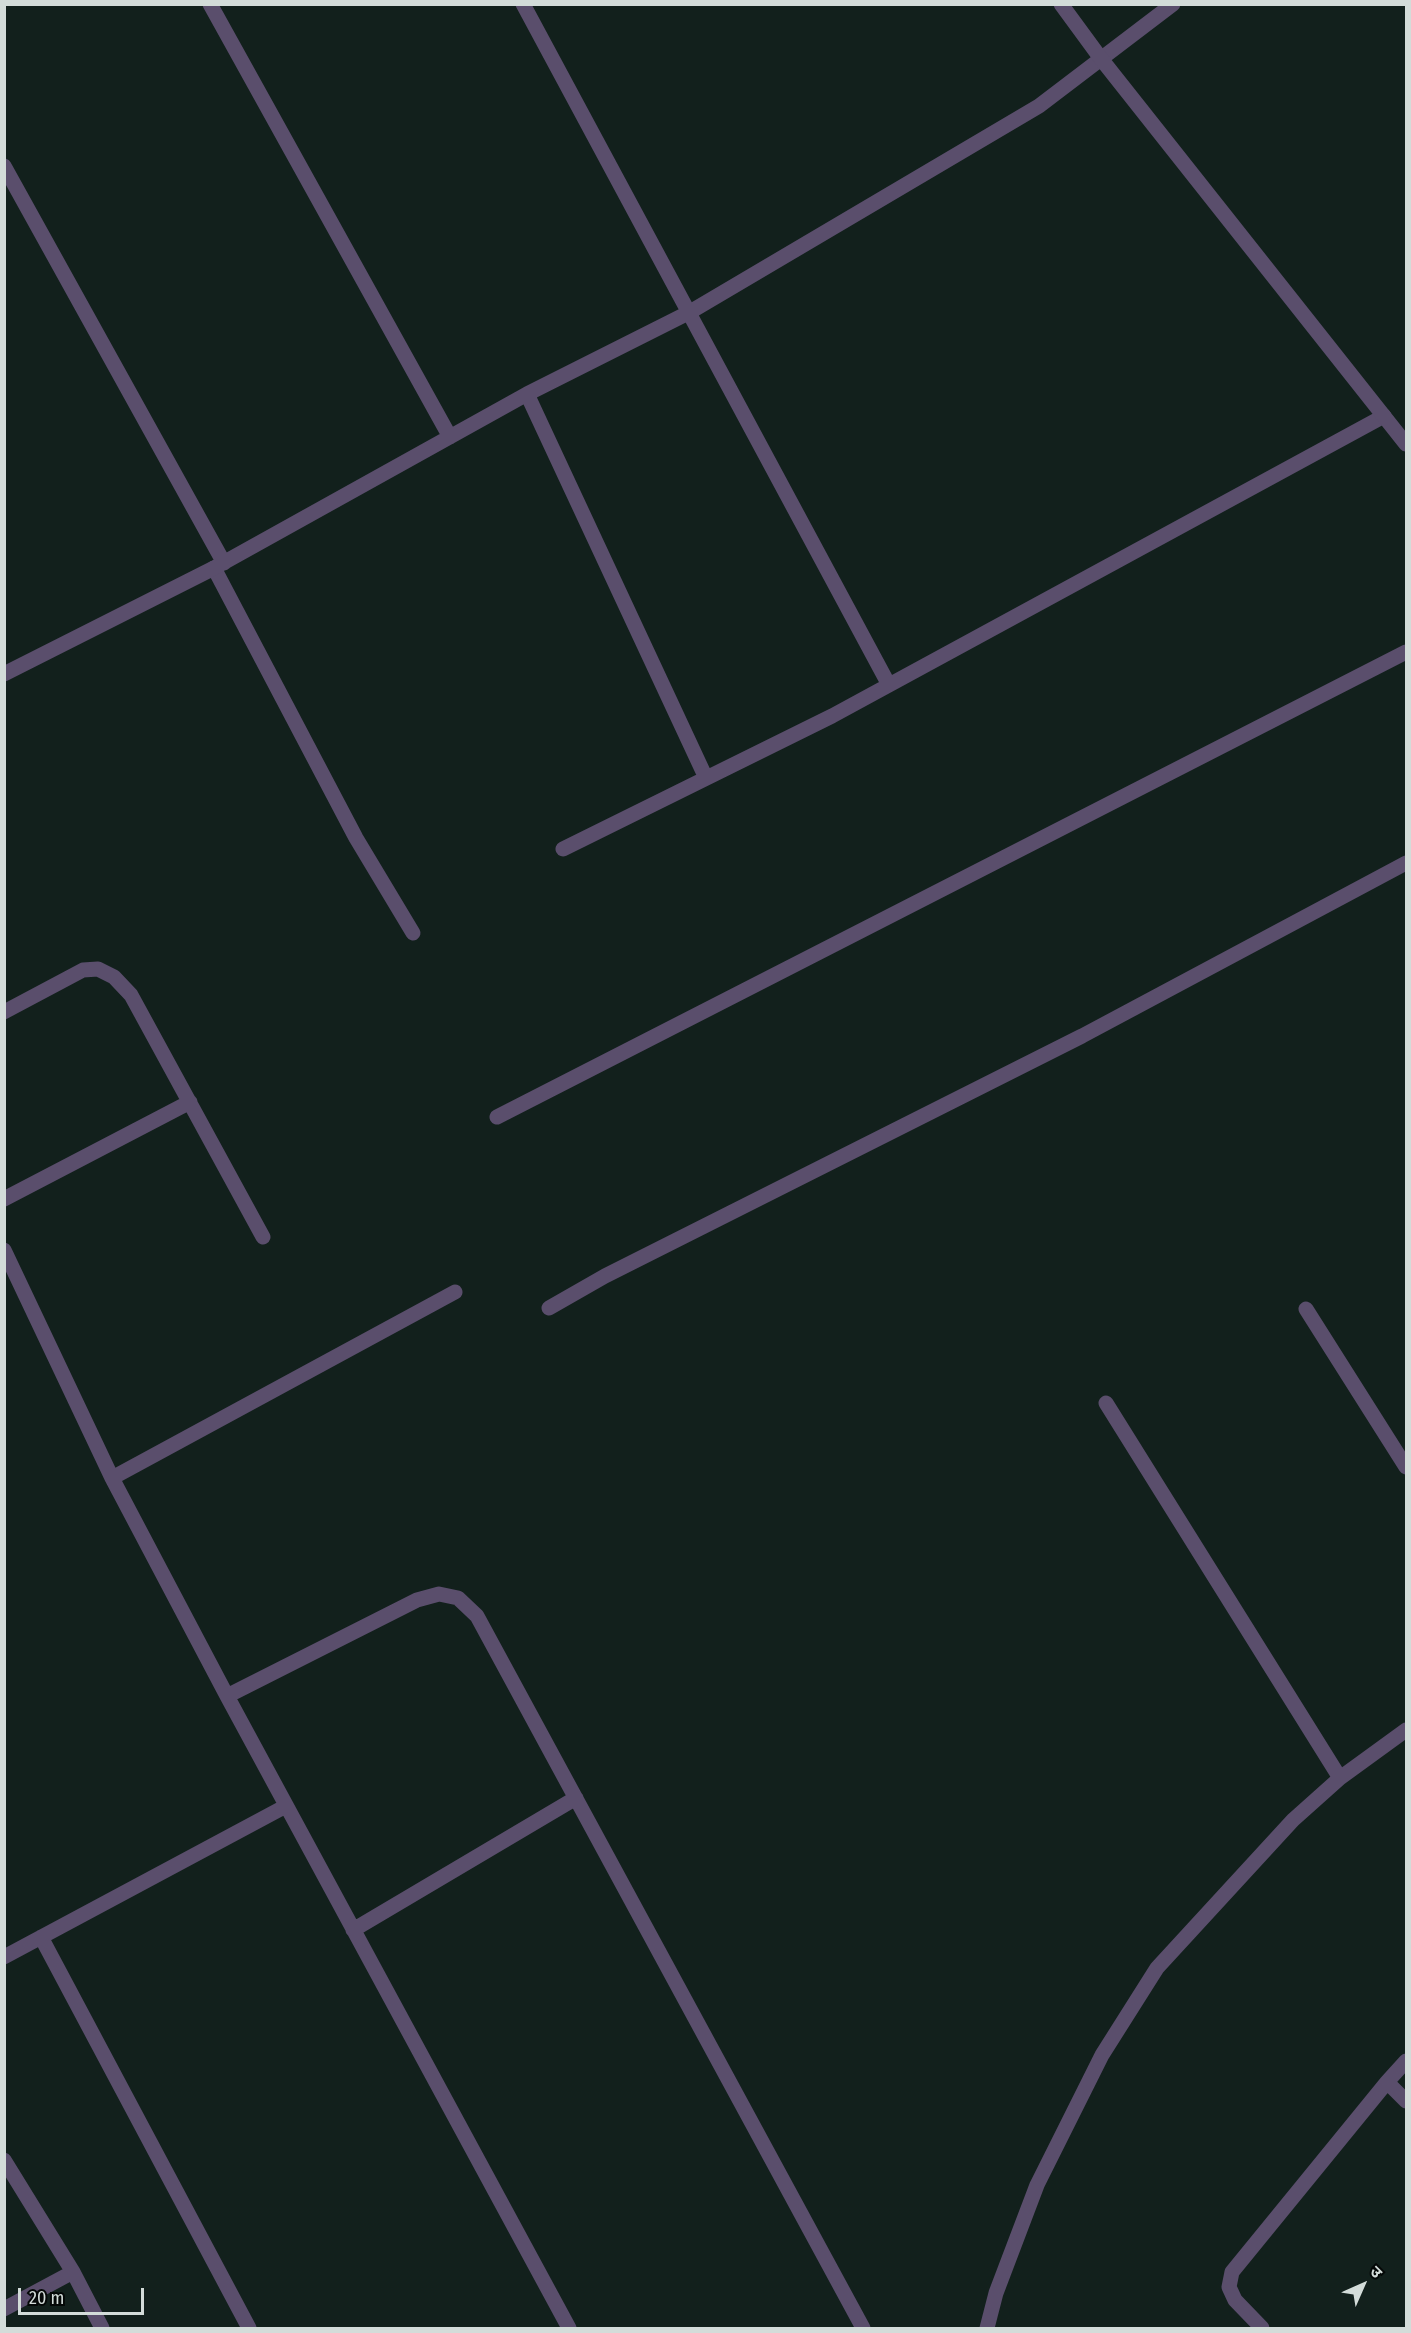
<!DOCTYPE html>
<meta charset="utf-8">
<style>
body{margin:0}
#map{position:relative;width:1411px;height:2333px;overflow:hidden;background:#12201c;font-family:"Fira Sans Condensed","Noto Sans Devanagari",sans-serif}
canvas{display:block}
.frame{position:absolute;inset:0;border:6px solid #d3dcd9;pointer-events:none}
.north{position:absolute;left:1333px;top:2255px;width:60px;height:60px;-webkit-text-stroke:4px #040807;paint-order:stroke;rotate:45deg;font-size:16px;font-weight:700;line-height:24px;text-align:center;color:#d3dcd9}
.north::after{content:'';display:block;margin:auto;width:21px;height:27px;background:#d3dcd9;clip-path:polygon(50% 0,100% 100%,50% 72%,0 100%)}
.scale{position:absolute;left:18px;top:2288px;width:126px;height:27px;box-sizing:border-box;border:3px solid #d3dcd9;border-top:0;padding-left:8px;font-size:18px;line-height:21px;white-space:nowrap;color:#d3dcd9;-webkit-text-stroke:4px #040807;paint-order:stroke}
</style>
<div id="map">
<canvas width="1411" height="2333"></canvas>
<div class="frame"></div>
<div class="north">उ</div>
<div class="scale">20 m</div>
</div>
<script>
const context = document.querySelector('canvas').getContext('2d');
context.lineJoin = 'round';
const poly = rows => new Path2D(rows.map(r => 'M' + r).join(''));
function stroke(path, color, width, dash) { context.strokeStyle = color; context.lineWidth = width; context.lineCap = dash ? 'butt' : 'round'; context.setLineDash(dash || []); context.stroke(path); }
const service = poly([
 [214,568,356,838,413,933]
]);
const minor = poly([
 [210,4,450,437],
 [523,4,889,685],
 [4,166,224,563],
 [527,394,706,778],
 [4,674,214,568,527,394,690,312,1039,106,1173,4],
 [563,849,832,716,1384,416],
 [4,1012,83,970,98,969,114,977,131,995,263,1237],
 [497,1117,1406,652],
 [4,1199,190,1102],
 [4,1250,112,1478,227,1696,569,2328],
 [549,1308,605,1276,1082,1036,1406,863],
 [1306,1309,1406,1467],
 [1106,1403,1340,1778],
 [112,1478,455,1292],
 [227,1696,417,1600,439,1594,458,1598,477,1616,863,2328],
 [353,1930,576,1798],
 [41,1937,249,2328],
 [4,1957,286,1806],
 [1387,2082,1406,2101],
 [4,2160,73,2272,102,2328],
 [4,2309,73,2272],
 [987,2328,996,2293,1037,2185,1102,2055,1157,1968,1293,1820,1340,1778,1406,1730],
 [1262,2328,1235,2300,1229,2287,1232,2272,1387,2082,1406,2061]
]);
const tertiary = poly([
 [1061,4,1102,60,1406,444]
]);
stroke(service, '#5a4e6c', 15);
stroke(minor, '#5a4e6c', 15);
stroke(tertiary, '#5a4e6c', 15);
</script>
